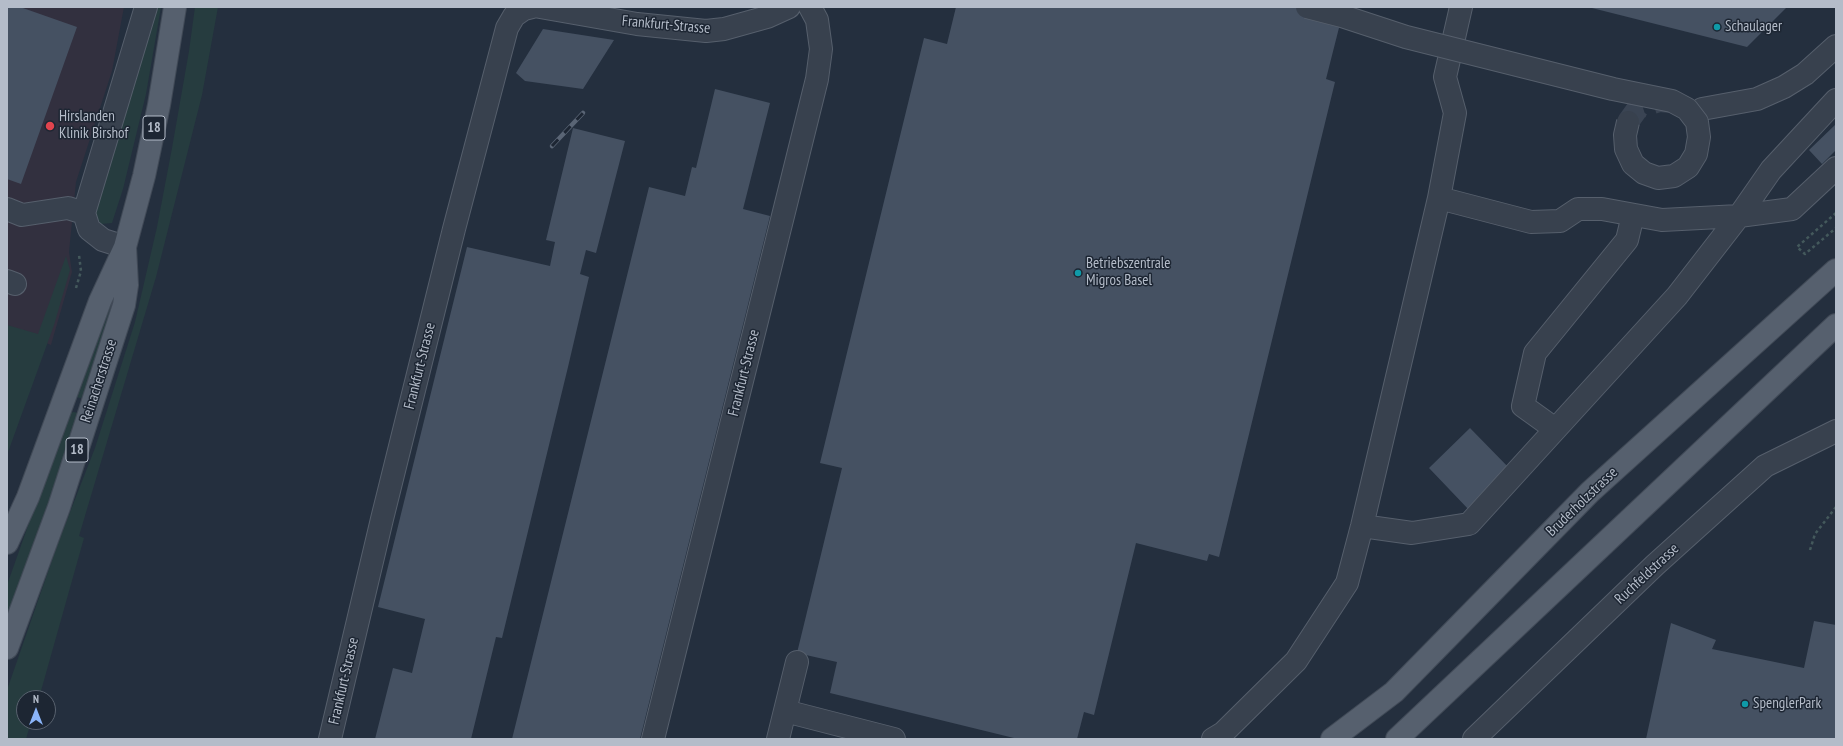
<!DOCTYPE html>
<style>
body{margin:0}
#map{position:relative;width:1843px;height:746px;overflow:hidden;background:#242f3e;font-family:"PT Sans Narrow",sans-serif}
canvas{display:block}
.frame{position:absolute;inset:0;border:8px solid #b4bcc9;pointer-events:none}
.north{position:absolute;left:16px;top:690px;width:40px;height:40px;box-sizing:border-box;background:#1d2633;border:1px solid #59626f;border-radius:50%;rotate:0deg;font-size:11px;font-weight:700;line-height:16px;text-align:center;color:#b4bcc9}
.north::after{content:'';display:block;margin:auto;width:14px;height:18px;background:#8ab4f8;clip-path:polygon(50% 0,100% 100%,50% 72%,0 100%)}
</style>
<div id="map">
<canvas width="1843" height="746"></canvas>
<div class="frame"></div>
<div class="north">N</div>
</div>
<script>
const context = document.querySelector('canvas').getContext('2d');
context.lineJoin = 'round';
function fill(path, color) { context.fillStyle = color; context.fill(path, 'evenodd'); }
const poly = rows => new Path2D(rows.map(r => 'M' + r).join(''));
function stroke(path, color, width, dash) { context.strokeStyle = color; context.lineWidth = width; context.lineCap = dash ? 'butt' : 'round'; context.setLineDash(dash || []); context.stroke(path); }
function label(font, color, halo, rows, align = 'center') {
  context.font = font + ' "PT Sans Narrow",sans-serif'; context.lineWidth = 3; context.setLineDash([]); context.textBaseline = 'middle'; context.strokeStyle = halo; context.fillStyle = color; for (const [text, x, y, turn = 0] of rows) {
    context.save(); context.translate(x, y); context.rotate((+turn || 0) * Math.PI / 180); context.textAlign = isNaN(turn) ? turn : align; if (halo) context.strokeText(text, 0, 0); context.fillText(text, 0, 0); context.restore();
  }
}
const medical = poly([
 [7,7,124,7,112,71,76,182,69,252,72,272,51,345,7,329]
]);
const green = poly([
 [156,7,161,7,146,94,123,189,112,223,101,224,94,214,115,138,139,68],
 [195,7,218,7,202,95,156,277,79,536,84,538,39,698,24,698,24,722,31,722,26,739,7,739,7,690,58,543,95,448,135,322,157,227,172,148,189,51],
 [66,256,70,270,54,325,7,455,7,325,38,334],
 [120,284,88,396,80,398,76,397,115,285],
 [74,412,81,414,7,620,7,585,68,413]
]);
const building = poly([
 [7,7,20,7,77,27,21,184,7,179],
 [956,7,1320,7,1343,12,1326,79,1335,82,1219,557,1209,554,1207,561,1136,543,1094,715,1084,712,1077,739,1018,739,830,693,837,662,797,653,842,468,820,463,924,38,947,44],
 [1588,7,1787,7,1747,47],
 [543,29,614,40,583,89,525,81,516,73],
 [715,89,770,103,743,209,770,216,640,739,512,739,649,187,685,196,692,167,696,168],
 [1836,124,1836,150,1822,164,1809,150],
 [573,128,625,141,596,253,586,250,580,274,589,277,568,367,502,638,496,637,471,739,375,739,393,668,412,673,425,619,378,607,467,247,550,266,555,242,546,240],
 [1470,428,1512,471,1470,511,1429,468],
 [1814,621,1836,625,1836,739,1646,739,1671,623,1716,640,1712,649,1804,668]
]);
const minorTunnel = poly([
 [1628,122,1638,108,1659,101,1672,102]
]);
const path = poly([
 [1836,213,1797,247,1805,254,1836,228],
 [76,288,81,271,79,255],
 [1810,550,1815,534,1836,507]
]);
const minor = poly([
 [540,7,637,24,706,31,724,29,767,17,789,7],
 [1702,109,1757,99,1784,87,1805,74,1836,46],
 [1439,198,1531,222,1560,221,1578,209,1602,209,1662,220,1739,216,1792,209,1836,168],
 [7,209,22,215,68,208,84,213],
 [125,247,103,240,89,229,84,213,146,7],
 [7,281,15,284],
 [1555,429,1523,406,1535,353,1627,240,1633,215],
 [1362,526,1412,533,1469,524,1677,296,1739,216,1771,170,1836,100],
 [785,711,894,739],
 [330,739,382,519,454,229,507,28,514,16,524,9,532,7],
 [653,739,817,79,821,49,817,20,810,7],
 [778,739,797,662],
 [1213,739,1223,733,1296,661,1347,583,1362,526,1439,198,1455,113,1445,77,1461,7],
 [1474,739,1655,565,1765,466,1836,431]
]);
const major = poly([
 [7,543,28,497,100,301,125,247,144,176,159,105,175,7],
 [7,648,59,507,124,305,127,285,125,247],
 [1332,739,1394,692,1590,492,1836,270],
 [1397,739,1836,325]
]);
const rail = poly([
 [552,146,583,113]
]);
const minorBridge = poly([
 [1307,7,1342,16,1406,37,1613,89,1672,101,1687,109,1697,122,1699,137,1696,154,1688,167,1674,176,1658,178,1644,173,1633,164,1626,149,1625,135,1628,122]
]);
const markers = [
 [1717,27,4,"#0f9aa8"],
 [50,126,5,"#e0444e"],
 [1078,273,4,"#0f9aa8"],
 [1745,704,4,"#0f9aa8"]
];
const shields = [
 [154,128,22],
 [77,450,22]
];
const shieldNames = [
 ["18",154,128],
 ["18",77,450]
];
const streetNames = [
 ["Frankfurt-Strasse",666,25,5],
 ["Frankfurt-Strasse",420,366,-76],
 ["Frankfurt-Strasse",744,373,-76],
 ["Reinacherstrasse",99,381,-72],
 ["Bruderholzstrasse",1582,502,-44],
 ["Ruchfeldstrasse",1647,574,-43],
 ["Frankfurt-Strasse",344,681,-77]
];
const poiNames = [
 ["Schaulager",1725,27],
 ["Hirslanden",59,117],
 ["Klinik Birshof",59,134],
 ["Betriebszentrale",1086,264],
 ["Migros Basel",1086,281],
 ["SpenglerPark",1753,704]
];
fill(medical, '#32303f');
fill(green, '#263c3f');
fill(building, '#455162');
stroke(minorTunnel, '#3a4453', 22, [22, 11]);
stroke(minor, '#565f6c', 24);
stroke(major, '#414a57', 24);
stroke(path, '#44595c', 2.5, [3, 3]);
stroke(minor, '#38414e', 22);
stroke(major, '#56606e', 22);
stroke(rail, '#5a6575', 4.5);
stroke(rail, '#1d2633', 3, [9]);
stroke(minorBridge, '#565f6c', 24, []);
stroke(minorBridge, '#38414e', 22);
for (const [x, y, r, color] of markers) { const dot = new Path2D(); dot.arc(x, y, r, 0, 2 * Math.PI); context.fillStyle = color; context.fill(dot); stroke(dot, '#1d2633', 1.5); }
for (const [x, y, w] of shields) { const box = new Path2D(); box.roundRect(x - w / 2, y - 12, w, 24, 3); context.fillStyle = '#1d2633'; context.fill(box); stroke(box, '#b4bcc9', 1); }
label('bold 14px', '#b4bcc9', null, shieldNames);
label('15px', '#b4bcc9', '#1d2633', streetNames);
label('15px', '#b4bcc9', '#1d2633', poiNames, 'left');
</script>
